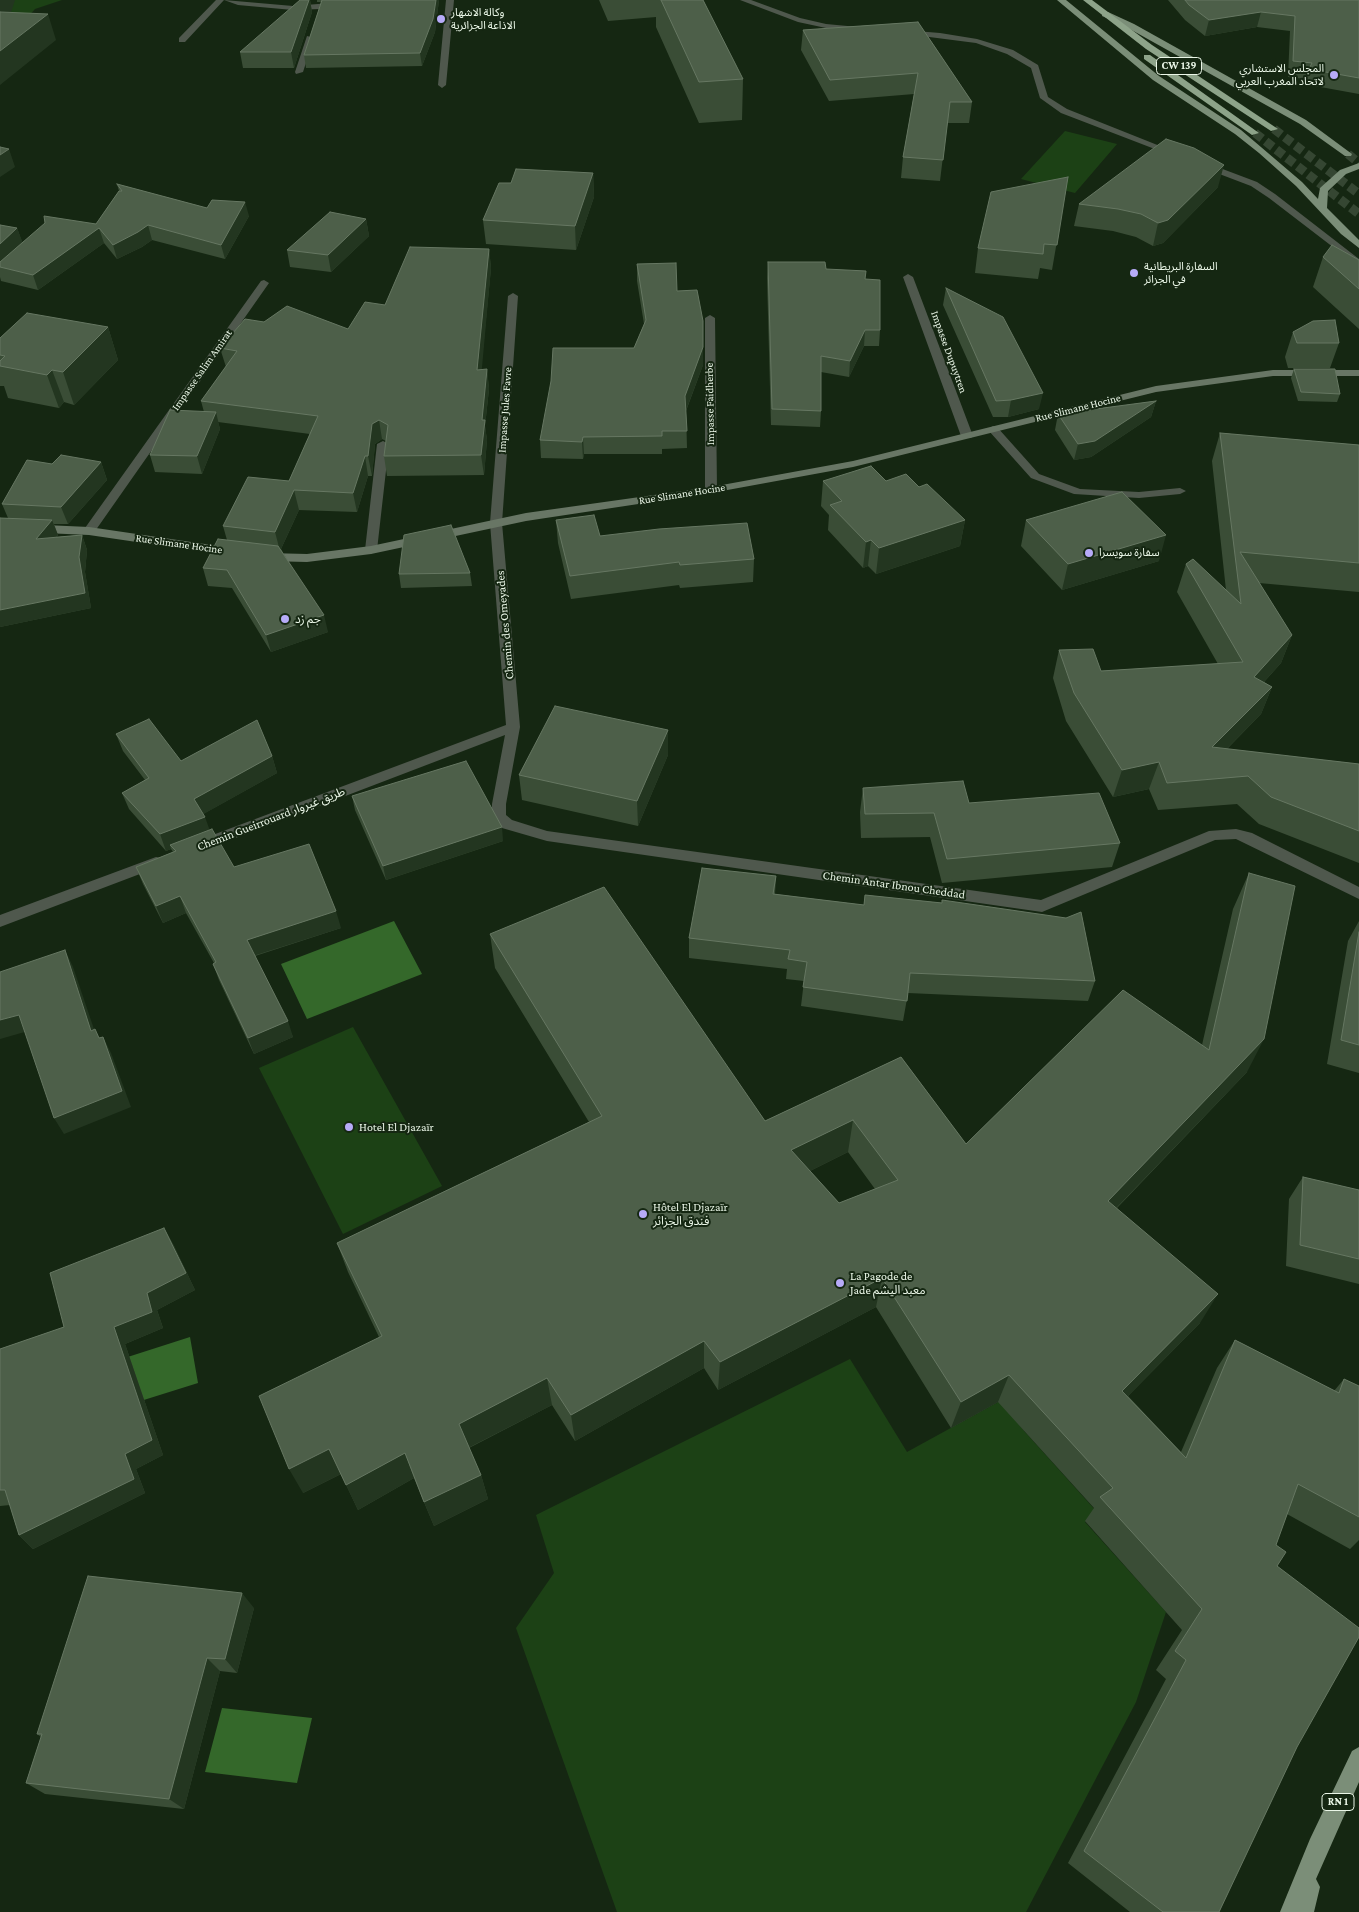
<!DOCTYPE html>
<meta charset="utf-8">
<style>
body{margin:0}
canvas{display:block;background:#152712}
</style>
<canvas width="1359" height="1912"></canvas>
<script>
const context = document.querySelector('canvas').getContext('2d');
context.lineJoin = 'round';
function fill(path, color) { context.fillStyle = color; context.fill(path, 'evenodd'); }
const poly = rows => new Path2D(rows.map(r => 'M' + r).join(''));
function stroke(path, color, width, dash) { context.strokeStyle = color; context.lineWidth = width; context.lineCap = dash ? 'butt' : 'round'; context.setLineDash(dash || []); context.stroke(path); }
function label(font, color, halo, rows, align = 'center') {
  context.font = font + ' "Crimson Pro","Noto Sans Arabic",serif'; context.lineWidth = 4; context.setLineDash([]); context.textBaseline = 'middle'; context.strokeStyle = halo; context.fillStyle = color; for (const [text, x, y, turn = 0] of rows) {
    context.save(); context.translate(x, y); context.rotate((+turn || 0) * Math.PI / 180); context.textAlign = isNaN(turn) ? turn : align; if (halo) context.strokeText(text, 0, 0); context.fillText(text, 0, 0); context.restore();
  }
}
const green = poly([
 [0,0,62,0,35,9,3,45],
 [1065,131,1117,144,1075,193,1021,179],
 [353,1027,442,1186,343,1234,259,1068],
 [850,1359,907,1452,1000,1401,1025,1432,1097,1512,1085,1522,1166,1612,1136,1702,1026,1912,617,1912,516,1628,554,1573,536,1515]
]);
const water = poly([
 [394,921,422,974,307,1019,281,964],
 [190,1337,198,1383,115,1409,109,1363],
 [222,1708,312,1718,297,1783,205,1772]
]);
const primaryTunnel = poly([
 [1348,154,1359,163]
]);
const highwayTunnel = poly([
 [1274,129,1359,194],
 [1255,133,1359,214]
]);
const street = poly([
 [216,0,224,0,185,42,179,42,179,38,216,0],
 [224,0,293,6,369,0,365,2,320,9,293,10,238,5,224,0],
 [446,0,454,0,446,85,442,88,438,85,446,0],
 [740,0,751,0,800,18,826,24,858,27,862,29,858,31,826,28,798,22,740,0],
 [903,30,940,33,977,39,1013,50,1038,65,1048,97,1067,109,1180,154,1179,156,1173,156,1061,113,1040,98,1031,68,1007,54,976,43,906,34,902,32,903,30],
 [307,36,314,38,303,72,296,74,295,72,307,36],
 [1204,162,1257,182,1275,194,1359,259,1359,267,1269,198,1251,186,1201,167,1201,163,1204,162],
 [908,274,913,277,973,436,971,438,963,438,961,436,903,277,908,274],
 [264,280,269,283,93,534,85,534,83,531,85,528,261,281,264,280],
 [513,293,518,296,502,523,520,727,506,804,506,815,512,820,547,831,1041,900,1209,831,1236,829,1252,833,1359,887,1359,899,1236,839,1215,840,1042,912,547,841,502,828,492,817,492,804,505,735,204,850,199,851,194,850,192,846,194,842,506,725,490,523,508,296,513,293],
 [710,315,715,318,717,490,711,493,705,490,705,318,710,315],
 [993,426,997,427,1039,474,1080,489,1139,492,1180,488,1186,491,1180,494,1139,498,1074,494,1031,478,989,431,988,429,993,426],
 [383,441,389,444,377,550,371,554,365,550,377,444,383,441],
 [156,857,161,858,163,862,161,866,0,927,0,915,156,857]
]);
const secondary = poly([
 [1273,370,1359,370,1359,376,1273,376,1156,392,853,467,711,493,526,521,371,554,307,562,267,561,261,557,267,553,307,554,371,546,526,513,711,487,853,461,1156,386,1273,370],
 [0,523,89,527,232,548,238,552,232,556,89,535,0,531,0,523]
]);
const primary = poly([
 [1057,0,1066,0,1159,76,1241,130,1302,182,1318,199,1320,188,1340,170,1359,163,1359,169,1346,174,1328,191,1327,208,1359,240,1359,248,1341,234,1296,186,1259,153,1235,134,1153,80,1057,0],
 [1102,12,1108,12,1134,24,1306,120,1352,154,1351,156,1345,156,1300,124,1128,28,1102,16,1102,12],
 [1359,1747,1359,1782,1316,1879,1320,1887,1314,1912,1280,1912,1310,1839,1352,1751,1359,1747]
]);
const highway = poly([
 [1083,0,1092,0,1152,45,1278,129,1271,131,1146,49,1083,0],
 [1144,55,1150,55,1259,133,1252,135,1144,59,1144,55]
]);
const wall = poly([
 [309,0,310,0,312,12,294,68,243,68,240,52],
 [317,0,439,0,435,32,422,66,306,68,304,55,321,2,317,2],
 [599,0,703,0,743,79,742,120,699,123,656,27,656,17,608,21],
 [1168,0,1359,0,1359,94,1304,84,1306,79,1288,77,1290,31,1257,27,1205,36,1185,20],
 [918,22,972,102,969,123,947,123,940,181,901,178,903,157,914,94,829,101,801,50,803,30],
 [593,173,594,197,576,250,486,244,483,220,511,183],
 [1068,177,1052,270,1040,268,1038,279,975,273,978,248],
 [117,184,207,208,249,216,225,259,152,240,142,247,117,259,104,243,38,290,1,281,0,277,0,225,17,228,22,242,96,224,119,191],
 [1218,187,1163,243,1153,246,1136,237,1113,231,1074,226,1079,204],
 [366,219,369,236,331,272,290,267,287,250],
 [489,249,491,268,481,370,487,369,489,389,485,426,487,440,484,475,387,476,384,456,386,441,382,439,375,444,372,476,368,476,357,512,299,510,281,549,328,632,271,652,232,588,208,586,203,568,227,540,223,526,289,481,310,434,218,422,220,429,202,474,155,472,150,455,204,412,201,401,226,367,220,348,264,322,348,329,385,305],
 [1323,257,1359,260,1359,329,1313,287],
 [768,262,826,269,865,279,880,330,879,346,864,346,849,377,821,372,821,411,820,427,771,425,767,278],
 [637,264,677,291,703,365,686,411,687,448,662,449,662,454,584,454,583,459,541,458,540,440,634,348,644,324,637,281],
 [946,288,1039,409,1008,417,993,417,943,305],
 [108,327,118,360,74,405,64,402,59,408,8,398,4,386,0,386,0,338],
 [1293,332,1339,343,1330,368,1288,368,1285,357],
 [1294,369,1340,394,1337,402,1298,401,1291,378],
 [1156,401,1151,417,1091,457,1074,460,1055,430,1058,414],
 [1220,433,1359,445,1359,592,1259,583,1292,635,1281,663,1264,682,1272,687,1261,714,1227,749,1359,764,1359,863,1259,824,1237,804,1158,810,1149,789,1113,797,1066,721,1053,678,1059,650,1101,671,1218,664,1177,592,1186,564,1226,590,1212,461],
 [101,462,107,480,68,524,54,524,58,535,57,537,82,535,87,550,85,572,91,608,0,627,0,518,8,518,2,504,52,464],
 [823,481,886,481,919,487,965,520,960,546,876,574,868,566,863,568,828,530,829,515,821,506],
 [556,520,600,536,754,559,753,582,680,588,679,585,571,599,558,543],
 [1026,520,1159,561,1062,590,1021,546],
 [470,573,472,586,401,588,399,574],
 [668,730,668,755,638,826,522,800,519,775],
 [116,734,181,761,272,756,277,773,203,814,209,830,234,867,341,928,255,956,293,1037,254,1054,219,980,213,964,214,963,186,913,163,923,143,884,136,867,173,852,171,849,166,851,129,809,122,793,145,780,123,751],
 [863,788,969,803,1120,843,1112,867,942,883,930,837,861,838,860,812],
 [352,796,503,841,386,880,355,810],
 [1249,873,1247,1072,1117,1208,1200,1323,1128,1396,1181,1452,1217,1368,1235,1340,1334,1391,1344,1379,1359,1386,1359,1540,1350,1549,1287,1514,1276,1545,1277,1566,1297,1747,1219,1912,1130,1912,1068,1863,1166,1679,1156,1670,1182,1630,1085,1521,1094,1508,998,1402,951,1428,876,1307,718,1390,704,1368,575,1441,552,1405,469,1448,481,1475,488,1499,434,1526,414,1478,358,1510,341,1474,303,1493,379,1337,348,1272,337,1243,589,1122,495,968,490,934,765,1121,901,1057,966,1144,1202,1045,1233,909],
 [848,1152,875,1189,839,1203,810,1171],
 [776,876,775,894,864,905,865,895,942,903,942,900,1095,981,1088,1001,908,993,903,1021,801,1006,804,981,786,979,787,969,689,958,689,938],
 [1359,921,1359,1073,1327,1064,1348,941],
 [1303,1177,1359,1190,1359,1284,1286,1266,1289,1199],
 [164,1228,174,1246,195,1290,157,1310,163,1328,125,1344,163,1455,136,1469,145,1493,33,1549,19,1535,10,1505,0,1506,0,1349,64,1327],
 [254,1608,237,1673,220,1671,184,1809,45,1794,26,1783,41,1737,37,1734]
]);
const shadedWall = poly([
 [0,0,15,0,3,38,0,28],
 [309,0,310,0,312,12,294,68,291,52],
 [436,0,439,0,435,32,422,66,420,53],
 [1261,12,1257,27,1205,36,1209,20],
 [48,14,56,40,0,85,0,51],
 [9,149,15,167,0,177,0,155],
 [1224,165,1218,187,1163,243,1153,246,1158,223],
 [593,173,594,197,576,250,575,226],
 [245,202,249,216,225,259,221,245],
 [366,219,369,236,331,272,328,255],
 [148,225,152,240,142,247,117,259,113,245],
 [17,228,24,246,0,267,0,244],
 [99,228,104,243,38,290,33,275],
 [489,249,491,268,480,389,477,370],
 [108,327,118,360,74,405,63,372],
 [865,330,864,346,849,377,850,361],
 [703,347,703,365,685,413,685,396],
 [487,369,489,389,485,426,487,440,484,475,481,455,482,420],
 [52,370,64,402,59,408,47,375],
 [1043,393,1039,409,1008,417,1011,400],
 [1156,401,1151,417,1091,457,1074,460,1078,444],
 [216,412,220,429,202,474,197,456],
 [379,420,382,439,375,444,372,476,368,456,372,424],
 [583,437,584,454,583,459,582,442],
 [365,456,368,476,357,512,353,493],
 [101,462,107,480,68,524,61,507],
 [294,490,299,510,280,551,275,532],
 [52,520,58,535,42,555,36,539],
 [965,520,960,546,876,574,879,548],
 [82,535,87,550,85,572,91,608,0,627,0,610,79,557],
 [1166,535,1159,561,1062,590,1068,564],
 [871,540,868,566,863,568,866,542],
 [324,615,328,632,271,652,266,635],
 [1292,635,1281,663,1243,705,1254,677],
 [1272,687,1261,714,1202,774,1212,747],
 [668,730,668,755,638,826,637,801],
 [272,756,277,773,200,816,194,799],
 [1159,762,1149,789,1113,797,1122,770],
 [205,817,211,834,170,845,171,849,166,851,160,834],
 [502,827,503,841,386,880,383,866],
 [180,896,186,913,163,923,156,906],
 [336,911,341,928,253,956,247,940],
 [65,950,73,967,100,1047,91,1031],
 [19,1015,28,1031,0,1039,0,1020],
 [288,1021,293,1037,254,1054,248,1038],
 [103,1037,111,1053,131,1107,64,1134,54,1118],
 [1264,1039,1247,1072,1094,1231,1108,1201],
 [853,1120,848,1152,788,1182,791,1150],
 [164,1228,174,1246,195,1290,157,1310,163,1328,125,1344,163,1455,136,1469,145,1493,33,1549,19,1535,125,1454,114,1327,147,1293],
 [882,1278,876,1307,718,1390,720,1362],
 [1218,1294,1200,1323,1107,1417,1122,1391],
 [704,1341,704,1368,575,1441,571,1415],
 [1009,1375,998,1402,951,1428,961,1402],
 [547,1378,552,1405,466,1449,459,1424],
 [329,1449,341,1474,303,1493,289,1469],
 [405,1453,414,1478,358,1510,346,1485],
 [481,1475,488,1499,434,1526,424,1502],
 [242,1593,254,1608,237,1673,225,1659],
 [207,1658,220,1671,184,1809,169,1799]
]);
const building = poly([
 [300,0,309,0,291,52,240,52,300,0],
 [322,0,436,0,433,19,420,53,304,55,322,0],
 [661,0,703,0,743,79,699,82,661,0],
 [1185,0,1359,0,1359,78,1309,69,1312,63,1293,61,1295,16,1261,12,1209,20,1189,5,1185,0],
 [0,12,48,14,0,51,0,12],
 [918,22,972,102,950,102,943,160,903,157,918,73,830,80,803,30,918,22],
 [1166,139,1194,148,1224,165,1168,220,1158,223,1141,214,1118,209,1079,204,1166,139],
 [0,147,9,149,0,155,0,147],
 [516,169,593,173,575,226,483,220,499,183,511,183,516,169],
 [1068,177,1057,245,1044,244,1043,254,978,248,991,192,1068,177],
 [117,184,207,208,212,200,245,202,221,245,148,225,138,232,113,245,99,228,33,275,0,267,0,262,45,223,44,216,96,224,119,191,122,191,117,184],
 [330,212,366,219,328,255,287,250,330,212],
 [0,225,17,228,0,244,0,225],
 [1332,245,1359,260,1359,289,1323,257,1332,245],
 [410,247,489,249,477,370,487,369,482,420,485,420,481,455,384,456,388,425,379,420,372,424,368,456,365,456,353,493,294,490,275,532,223,526,248,477,289,481,318,416,201,401,237,351,220,348,245,319,264,322,287,306,348,329,365,302,385,305,410,247],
 [768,262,825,262,826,269,866,271,865,279,880,280,880,330,865,330,850,361,821,356,821,411,772,409,768,262],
 [676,263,677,291,697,290,703,321,703,347,685,396,687,431,662,431,662,436,583,437,582,442,540,440,551,381,553,348,634,348,646,320,637,264,676,263],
 [946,288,1003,317,1043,393,1011,400,996,401,946,288],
 [27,313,108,327,63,372,52,370,47,375,0,366,0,361,5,356,0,355,0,338,27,313],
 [1335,320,1339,343,1297,343,1293,332,1313,321,1335,320],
 [1294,369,1335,369,1340,394,1301,392,1294,369],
 [1156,401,1095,441,1078,444,1058,414,1156,401],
 [170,410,216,412,197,456,150,455,170,410],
 [1220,433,1359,445,1359,563,1240,552,1292,635,1254,677,1272,687,1212,747,1359,764,1359,831,1271,797,1248,776,1167,783,1159,762,1122,770,1074,693,1059,650,1093,649,1101,671,1243,662,1186,564,1193,559,1241,604,1220,433],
 [61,455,101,462,61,507,2,504,27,460,52,464,61,455],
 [871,466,886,481,906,474,919,487,927,484,965,520,879,548,871,540,866,542,830,505,842,501,823,481,871,466],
 [1122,492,1166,535,1068,564,1026,520,1122,492],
 [594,515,600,536,659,529,747,523,754,559,680,565,679,562,570,576,556,520,594,515],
 [0,518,52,520,36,539,82,535,79,557,85,593,0,610,0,518],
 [451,525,470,573,399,574,404,535,451,525],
 [218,539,278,546,324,615,266,635,227,570,203,568,218,539],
 [555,706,668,730,637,801,519,775,555,706],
 [149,719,181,761,257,720,272,756,194,799,205,817,160,834,122,793,149,778,116,734,149,719],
 [466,761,502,827,383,866,352,796,466,761],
 [963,781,969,803,1099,793,1120,843,947,859,934,813,865,814,863,788,963,781],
 [212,829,234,867,309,844,336,911,247,940,288,1021,248,1038,213,964,216,962,180,896,156,906,136,867,176,851,170,845,212,829],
 [702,868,776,876,773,894,864,905,865,895,942,903,942,900,1066,918,1081,912,1095,981,910,973,907,1001,803,987,807,962,788,959,790,950,689,938,702,868],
 [1249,873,1295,886,1264,1039,1108,1201,1218,1294,1122,1391,1186,1458,1235,1340,1339,1393,1344,1379,1359,1386,1359,1517,1298,1484,1276,1545,1286,1552,1277,1566,1359,1628,1359,1637,1297,1747,1219,1912,1163,1912,1084,1851,1186,1660,1175,1651,1202,1609,1100,1497,1113,1488,1009,1375,961,1402,882,1278,720,1362,704,1341,571,1415,547,1378,459,1424,481,1475,424,1502,405,1453,346,1485,329,1449,289,1469,259,1396,382,1336,337,1243,602,1116,490,934,604,887,765,1121,901,1057,966,1144,1123,990,1209,1050,1249,873],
 [853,1120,898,1180,839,1203,791,1150,853,1120],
 [1359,932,1359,1045,1341,1040,1359,932],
 [65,950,91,1031,95,1029,99,1038,103,1037,122,1091,54,1118,19,1015,0,1020,0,972,65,950],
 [1303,1177,1359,1190,1359,1259,1300,1245,1303,1177],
 [164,1228,186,1273,147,1293,152,1312,114,1327,152,1440,125,1454,134,1479,19,1535,5,1490,0,1490,0,1349,64,1327,50,1273,164,1228],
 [88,1576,242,1593,225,1659,207,1658,169,1799,26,1783,42,1734,37,1734,88,1576]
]);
const markers = [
 [441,19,5,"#b7abf8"],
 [1334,75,5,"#b7abf8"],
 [1134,273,5,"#b7abf8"],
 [1089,553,5,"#b7abf8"],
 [285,619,5,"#b7abf8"],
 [349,1127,5,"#b7abf8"],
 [643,1214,5,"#b7abf8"],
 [840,1283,5,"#b7abf8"]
];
const farPoinames = [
 ["وكالة الاشهار",451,13],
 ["الاذاعة الجزائرية",451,26],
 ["المجلس الاستشاري",1324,69,"right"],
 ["لاتحاد المغرب العربي",1324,82,"right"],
 ["السفارة البريطانية",1144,267],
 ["في الجزائر",1144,280],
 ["سفارة سويسرا",1099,553]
];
const shields = [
 [1179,66,45],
 [1338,1802,32]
];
const shieldNames = [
 ["CW 139",1179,66],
 ["RN 1",1338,1802]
];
const farStreetnames = [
 ["Impasse Dupuytren",949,352,70],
 ["Impasse Salim Amirat",202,370,-55],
 ["Impasse Faidherbe",710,404,-91],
 ["Rue Slimane Hocine",1078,408,-14],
 ["Impasse Jules Favre",505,410,-86],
 ["Rue Slimane Hocine",682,494,-9],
 ["Rue Slimane Hocine",179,544,8]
];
const poiNames = [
 ["جم زد",295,619],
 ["Hotel El Djazaïr",359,1127],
 ["Hôtel El Djazaïr",653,1207],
 ["فندق الجزائر",653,1221],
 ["La Pagode de",850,1276],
 ["Jade معبد اليشم",850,1290]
];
const streetNames = [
 ["Chemin des Omeyades",505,625,-95],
 ["Chemin Gueirrouard طريق غيروار",271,819,-21],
 ["Chemin Antar Ibnou Cheddad",894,885,8]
];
fill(green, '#1c4115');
fill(water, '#34682a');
stroke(primaryTunnel, '#354632', 9, [9, 4.5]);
stroke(highwayTunnel, '#354632', 9, [9, 4.5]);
fill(street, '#4f584d');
fill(secondary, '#687665');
fill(primary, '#7b8e78');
fill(highway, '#8da389');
fill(wall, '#3a4d36');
fill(shadedWall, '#233620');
fill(building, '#4d5f49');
stroke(building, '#667762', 1);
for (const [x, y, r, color] of markers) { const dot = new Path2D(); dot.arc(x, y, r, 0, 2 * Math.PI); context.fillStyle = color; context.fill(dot); stroke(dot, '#152712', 2); }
label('11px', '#ebf7e8', '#152712', farPoinames, 'left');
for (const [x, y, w] of shields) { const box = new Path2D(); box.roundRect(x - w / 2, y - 8.5, w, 17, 4); context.fillStyle = '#152712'; context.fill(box); stroke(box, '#ebf7e8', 1); }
label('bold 11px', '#ebf7e8', null, shieldNames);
label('11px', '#ebf7e8', '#152712', farStreetnames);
label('12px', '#ebf7e8', '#152712', poiNames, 'left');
label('12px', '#ebf7e8', '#152712', streetNames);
</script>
